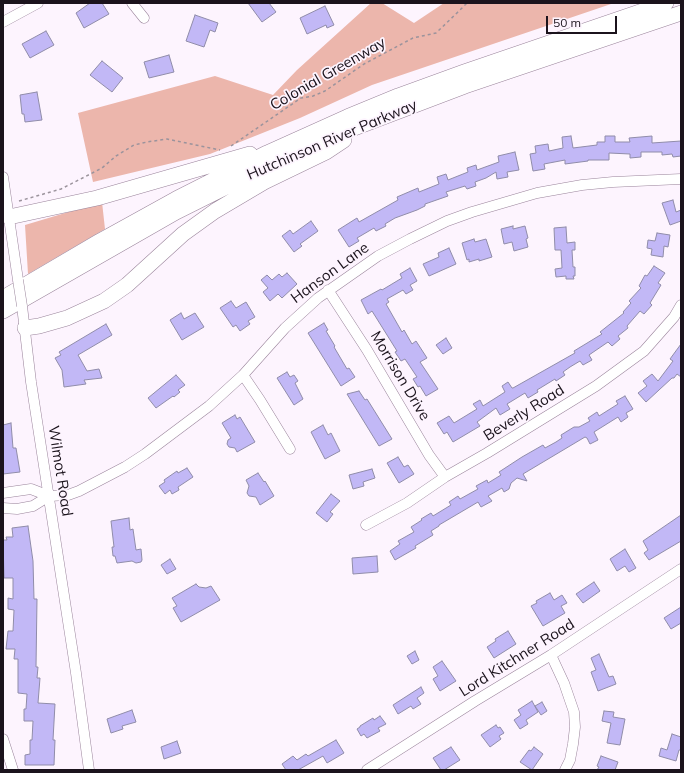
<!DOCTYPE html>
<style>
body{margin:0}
#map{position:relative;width:684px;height:773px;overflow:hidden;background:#fdf4fe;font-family:Mulish,sans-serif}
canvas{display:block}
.frame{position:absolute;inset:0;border:4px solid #1b131c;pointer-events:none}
.scale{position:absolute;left:546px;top:16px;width:71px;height:18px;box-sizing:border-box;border:2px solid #1b131c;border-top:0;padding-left:5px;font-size:12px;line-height:14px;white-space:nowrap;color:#1b131c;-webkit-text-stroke:3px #fdf4fe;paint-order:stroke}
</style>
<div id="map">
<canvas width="684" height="773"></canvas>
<div class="frame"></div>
<div class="scale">50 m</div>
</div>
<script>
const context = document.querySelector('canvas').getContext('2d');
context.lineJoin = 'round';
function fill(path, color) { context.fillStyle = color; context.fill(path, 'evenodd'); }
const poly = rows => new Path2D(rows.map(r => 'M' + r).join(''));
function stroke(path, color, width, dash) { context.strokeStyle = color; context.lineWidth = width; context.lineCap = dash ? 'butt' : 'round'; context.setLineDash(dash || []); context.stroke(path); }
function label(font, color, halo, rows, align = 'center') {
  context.font = font + ' Mulish,sans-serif'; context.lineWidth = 3.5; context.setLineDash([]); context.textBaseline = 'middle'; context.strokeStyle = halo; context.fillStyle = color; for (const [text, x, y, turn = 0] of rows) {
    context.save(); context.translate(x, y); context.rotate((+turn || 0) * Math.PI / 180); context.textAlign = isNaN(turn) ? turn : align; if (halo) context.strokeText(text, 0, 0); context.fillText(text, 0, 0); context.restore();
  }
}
const green = poly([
 [371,3,382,3,414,23,444,3,614,3,372,85,300,118,210,154,93,182,78,113,215,76,273,95,297,70],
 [102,202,105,229,28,274,25,225]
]);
const building = poly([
 [90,3,102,3,109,14,84,28,76,13,90,3],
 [248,3,269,3,276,12,262,22,248,3],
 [325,6,334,25,327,28,326,25,307,34,300,18,325,6],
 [195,15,218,23,215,32,210,30,204,47,186,41,195,15],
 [46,31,54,45,30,58,22,44,46,31],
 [169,55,174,72,149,78,144,62,169,55],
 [102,61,123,78,112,92,90,75,102,61],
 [37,92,42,120,25,122,24,114,22,114,20,95,37,92],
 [571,136,573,148,597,145,597,142,605,142,605,136,615,136,615,142,630,142,629,138,652,136,652,143,681,141,681,156,673,157,672,154,662,155,662,152,641,152,641,157,630,158,630,154,609,153,609,160,588,160,588,161,565,164,565,160,544,164,545,169,533,171,530,154,536,153,535,146,548,144,549,151,563,148,562,137,571,136],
 [515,152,519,170,507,172,508,177,497,179,496,172,486,178,475,182,476,186,467,189,465,186,446,192,448,196,425,204,425,206,417,210,395,218,385,224,386,226,376,231,374,228,357,238,359,241,349,247,338,230,357,218,359,222,398,200,397,197,418,188,419,192,439,184,437,177,446,174,448,180,468,172,467,168,476,165,477,170,499,162,498,156,515,152],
 [673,200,676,212,681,210,681,221,670,225,662,203,673,200],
 [311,221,318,231,300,244,302,246,294,252,282,236,290,230,293,234,311,221],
 [513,226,513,229,525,226,528,238,526,239,528,247,514,251,512,242,504,244,501,229,513,226],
 [566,227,567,243,575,242,575,250,572,250,573,267,575,267,575,276,573,276,574,279,566,279,566,276,556,277,555,269,562,268,561,250,555,250,554,228,566,227],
 [657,233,670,235,668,247,664,246,663,257,651,255,652,249,647,248,648,240,655,241,657,233],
 [474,239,475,242,486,239,492,257,479,261,479,259,469,262,469,259,467,260,462,243,474,239],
 [449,248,456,264,429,276,423,264,439,257,438,253,449,248],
 [654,266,665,273,658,283,661,285,650,303,652,305,644,314,640,311,627,326,628,328,618,336,620,339,612,346,608,342,589,355,592,360,583,365,580,361,570,367,563,372,565,375,556,381,555,379,537,390,538,392,528,398,525,393,507,404,510,409,500,415,496,408,477,422,480,426,453,442,447,432,444,434,437,423,449,416,454,423,477,409,473,404,480,400,483,406,505,392,502,386,508,382,512,388,513,388,575,353,574,351,602,334,600,332,624,313,623,312,631,303,629,301,641,288,639,286,645,275,647,276,654,266],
 [410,268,417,281,410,285,413,290,406,294,403,290,387,299,389,302,386,304,402,332,404,330,412,344,416,341,427,358,420,362,438,389,426,396,420,386,418,387,413,379,417,377,405,359,401,361,395,352,397,351,372,311,368,314,361,300,381,289,382,290,402,278,400,274,410,268],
 [287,273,297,284,282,298,278,294,270,301,263,292,268,288,261,280,267,275,272,280,279,274,282,277,287,273],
 [231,301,236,308,246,302,255,317,248,321,250,324,240,331,236,325,233,327,220,308,231,301],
 [181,313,184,319,195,313,204,327,182,340,170,320,181,313],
 [324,323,328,330,326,331,335,346,334,347,347,369,349,368,355,377,341,386,308,333,324,323],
 [106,324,112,335,78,355,87,371,99,369,102,378,84,380,86,384,64,387,62,370,55,358,61,355,59,352,106,324],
 [446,338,452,348,443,354,436,345,446,338],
 [681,344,681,377,677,374,674,378,672,378,646,402,638,393,647,386,643,381,652,374,658,381,673,361,670,359,681,344],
 [287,372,290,377,294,375,298,381,295,383,303,399,294,405,277,378,287,372],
 [176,375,185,385,178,390,180,392,174,397,173,396,156,408,148,398,176,375],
 [359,391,365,400,367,399,392,439,379,446,347,394,359,391],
 [625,396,633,409,626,413,628,417,621,422,618,417,594,432,598,440,590,444,587,438,585,437,523,474,527,481,517,478,511,483,509,489,504,492,502,488,488,496,492,501,481,507,478,502,439,525,439,526,431,531,433,535,415,546,416,548,395,560,390,551,400,544,398,541,414,532,411,527,422,520,421,519,431,513,433,516,451,505,449,502,458,496,460,499,478,489,476,486,487,480,488,483,501,475,499,472,522,457,543,445,545,448,556,442,562,438,561,435,574,427,579,427,590,421,588,418,597,412,599,416,618,404,616,401,625,396],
 [235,415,237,419,240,417,255,442,237,452,235,448,229,447,227,444,228,440,231,438,222,423,235,415],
 [11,423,13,448,16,448,20,472,3,474,3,425,11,423],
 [323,425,328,435,331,433,340,451,325,459,311,432,323,425],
 [398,457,404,467,408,465,414,474,399,483,387,463,398,457],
 [187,468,193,477,178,487,179,490,172,494,170,490,165,494,159,486,165,482,164,480,177,471,178,473,187,468],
 [372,469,375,478,363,482,364,486,353,489,349,475,372,469],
 [258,473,264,482,265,481,274,496,260,505,256,497,249,496,247,493,249,486,246,480,258,473],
 [331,494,340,501,330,512,333,514,327,522,316,513,331,494],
 [681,515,681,541,649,560,644,553,648,550,643,541,681,515],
 [129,518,130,530,133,529,136,550,141,549,142,560,141,562,136,563,132,561,117,563,115,556,113,556,112,547,114,547,111,521,129,518],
 [28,526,33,561,34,599,37,599,36,667,38,667,37,678,40,678,38,703,55,704,53,740,55,740,54,765,25,765,25,755,30,754,30,740,32,740,33,721,24,721,24,709,26,709,27,694,18,693,18,659,14,659,15,649,6,649,8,631,13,631,14,610,8,609,8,598,13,599,13,578,4,578,3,540,7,540,6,537,13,537,12,528,28,526],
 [625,549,636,568,629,572,625,566,617,571,610,559,625,549],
 [377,556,378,572,353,574,352,558,377,556],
 [170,559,176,569,167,574,161,565,170,559],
 [594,582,600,591,583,603,576,594,594,582],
 [196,584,199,587,206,588,211,586,220,600,181,622,173,608,177,606,172,598,196,584],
 [550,593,554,600,562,595,567,603,561,606,565,613,543,626,531,606,537,603,536,601,550,593],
 [681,607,681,623,671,629,664,618,681,607],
 [508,631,516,644,494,658,487,647,496,641,495,639,508,631],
 [415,651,419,660,412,664,407,656,415,651],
 [599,654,609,677,613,676,616,684,598,691,591,672,596,670,591,658,599,654],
 [442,661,456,681,440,691,433,679,438,676,433,667,442,661],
 [421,687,424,693,417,698,421,704,413,709,411,706,398,714,393,705,421,687],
 [532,701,538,712,526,720,528,724,520,729,514,720,521,715,518,710,532,701],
 [542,702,547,711,541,715,535,706,542,702],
 [132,710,136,722,122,726,123,729,111,733,107,719,132,710],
 [604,711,614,712,613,717,625,719,620,745,607,743,611,723,602,721,604,711],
 [380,716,386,724,378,728,380,731,367,738,364,734,361,736,357,729,360,727,360,726,373,718,374,720,380,716],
 [496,725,498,728,500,727,504,733,499,736,501,739,490,747,481,735,496,725],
 [672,734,681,737,681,750,679,750,676,761,659,756,661,748,667,750,672,734],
 [336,740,344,753,327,763,323,756,298,770,286,770,282,764,293,756,297,760,306,754,308,756,336,740],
 [177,741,181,753,164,759,161,747,177,741],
 [451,747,460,760,444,770,441,770,433,758,451,747],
 [534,747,543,754,532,770,520,762,529,750,531,751,534,747],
 [601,756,618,762,615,770,597,770,599,767,597,766,601,756]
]);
const path = poly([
 [231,146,301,98,313,96,325,91,364,64,413,38,436,33,459,11,467,3],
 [19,201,61,189,102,168,116,156,134,145,147,142,167,139,220,150]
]);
const minor = poly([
 [132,3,144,18],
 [3,22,38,3],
 [3,177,18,280],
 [328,290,367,350,429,455,445,477],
 [22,306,31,382,76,673,89,770],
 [243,375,260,400,290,449],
 [3,493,31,489,49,496],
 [3,508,17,509,33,506,49,496,68,495,79,491,125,467,145,454,209,406,243,375,285,328,318,298,378,256,410,239,447,221,472,212,537,193,582,185,613,182,681,179],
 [366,525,407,503,445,477,487,453,596,386,644,351,674,317,681,305],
 [551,655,564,683,574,712,575,727,573,744,570,760,565,770],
 [3,739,13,770],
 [367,770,475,701,551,655,681,569]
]);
const highway = poly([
 [9,217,97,198,250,154],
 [3,298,100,241,176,199,267,153,347,117,398,96,464,72,666,3],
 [3,311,176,212,270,165,318,143,349,130,465,86,681,13],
 [25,328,39,326,67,318,104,301,127,285,183,234,215,211,264,182,326,152,344,140]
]);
const minorBridge = poly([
 [18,280,22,306]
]);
const streetNames = [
 ["Colonial Greenway",328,74,-30],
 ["Hutchinson River Parkway",332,140,-23],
 ["Hanson Lane",330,273,-36],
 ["Morrison Drive",400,376,59],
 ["Beverly Road",524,413,-32],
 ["Wilmot Road",60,471,81],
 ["Lord Kitchner Road",517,658,-32]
];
fill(green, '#ecb6ac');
fill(building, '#c2b8f6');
stroke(building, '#908ca9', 1);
stroke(minor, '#9a849b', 11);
stroke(highway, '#9a849b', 16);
stroke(path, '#9b939c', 1.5, [3, 3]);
stroke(minor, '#fff', 10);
stroke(highway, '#fff', 15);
stroke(minorBridge, '#9a849b', 11, []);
stroke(minorBridge, '#fff', 10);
label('15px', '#1b131c', '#fdf4fe', streetNames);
</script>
